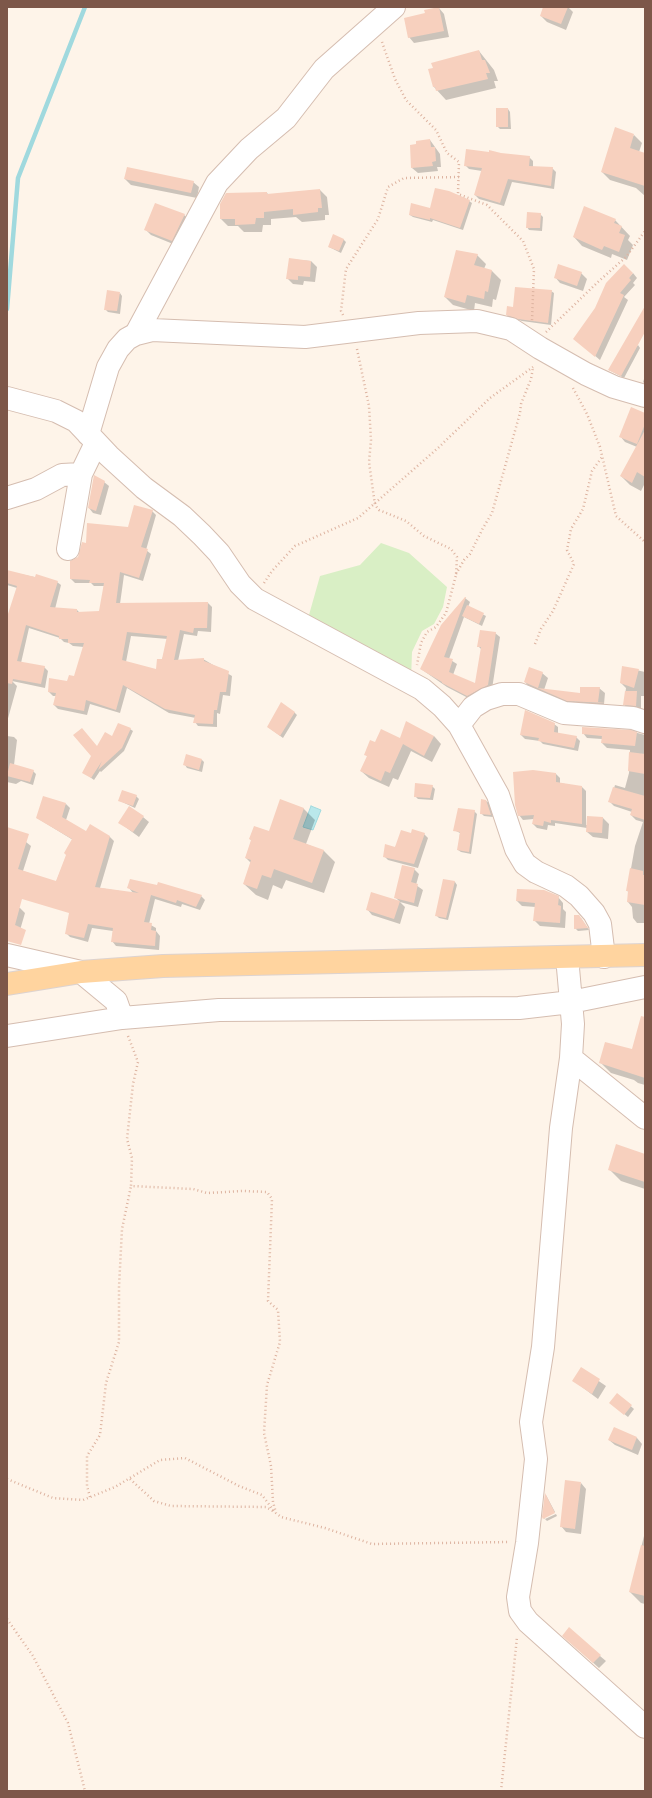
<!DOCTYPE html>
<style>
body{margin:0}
#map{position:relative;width:652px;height:1798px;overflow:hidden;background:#fef4e9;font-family:Signika,sans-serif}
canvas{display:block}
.frame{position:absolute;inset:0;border:8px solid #7d5749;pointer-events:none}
</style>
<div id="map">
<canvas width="652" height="1798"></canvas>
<div class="frame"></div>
</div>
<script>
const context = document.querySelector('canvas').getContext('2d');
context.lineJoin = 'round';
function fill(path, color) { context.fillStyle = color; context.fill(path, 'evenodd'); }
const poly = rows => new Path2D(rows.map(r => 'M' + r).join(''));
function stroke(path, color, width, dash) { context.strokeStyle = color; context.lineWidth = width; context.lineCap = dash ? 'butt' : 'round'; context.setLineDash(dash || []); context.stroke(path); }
const green = poly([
 [381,543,409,553,447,587,443,607,434,624,422,631,412,652,411,680,307,622,320,576,360,565]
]);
const water = poly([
 [311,806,321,810,313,830,303,827,311,806]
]);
const shadow = poly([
 [544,7,568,7,573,12,566,30,547,22,541,16],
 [439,8,444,14,449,37,414,43,409,37,426,14],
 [479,51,494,70,498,81,494,81,496,88,446,100,434,87],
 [508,109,510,112,511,129,500,129,497,126],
 [634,135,642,143,639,152,645,154,645,196,636,188,610,180,602,172],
 [430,140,440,154,441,167,437,167,438,171,418,173,412,168],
 [501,154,529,157,533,161,533,167,552,168,556,172,554,189,512,182,504,206,479,199,475,195,482,171,469,169,465,165],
 [125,179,193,182,199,187,197,198,131,185],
 [320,190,327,197,329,215,325,215,325,220,302,222,296,217,271,219,271,225,263,225,262,232,244,232,238,226,228,226,221,219,226,194,267,193,269,195],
 [469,201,472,203,463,230,433,220,432,222,413,217,410,215],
 [540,214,543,217,542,231,529,230,527,227],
 [184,215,190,220,178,246,151,235,146,230],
 [615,220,630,236,628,240,633,245,627,260,612,254,611,258,582,246,574,237],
 [343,239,346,242,341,253,329,247],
 [477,255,486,264,484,269,492,271,501,280,496,300,493,299,492,307,475,303,474,311,453,305,445,297],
 [290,259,311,261,317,267,315,282,304,281,303,285,293,284,287,278],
 [581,273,587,279,583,291,560,283,555,277],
 [633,273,637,278,633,283,635,285,624,297,628,300,600,360,575,339],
 [551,291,554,293,551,325,522,321,509,317,507,315,514,308],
 [120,293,122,296,120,314,108,312,105,309],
 [638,345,640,348,624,378,609,370],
 [645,376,645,384,643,382],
 [645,414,645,483,641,491,630,485,621,476,637,447,625,442,620,436],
 [104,482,109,486,101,515,93,513,89,508],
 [152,511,156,515,146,550,151,554,143,581,124,575,120,604,208,603,212,607,211,632,198,631,197,636,184,634,178,661,203,659,232,676,230,696,223,695,220,714,217,713,217,727,198,726,195,722,196,718,169,713,127,688,120,713,90,704,87,715,58,709,54,705,57,696,53,696,49,692,75,677,84,647,73,646,69,643,64,642,60,638,29,628,21,663,44,667,48,671,45,688,12,681,17,686,7,722,7,620,17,588,7,585,7,571,57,582,61,585,55,609,77,610,80,613,100,612,104,586,94,586,91,583,75,583,71,579,79,557,87,544,129,528],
 [131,636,168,639,162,660,157,670,126,662],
 [465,598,470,602,468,607,486,616,482,626,464,617,449,659,457,664,453,675,476,685,482,650,478,646,495,633,500,637,492,689,472,700,447,687,421,669],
 [623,667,645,672,645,696,641,696,641,710,628,709,624,704,626,688,621,683],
 [542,673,548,678,544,690,581,694,599,688,605,693,604,704,609,708,573,706,530,688,525,682],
 [294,712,297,715,283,738,268,727],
 [554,724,558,727,558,734,576,737,580,741,578,751,543,744,540,741,525,739,521,735],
 [130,729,133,731,124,751,101,772,100,771,94,780,83,772,98,747],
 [630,731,645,735,645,923,637,923,633,918,632,907,628,902,629,892,627,891,635,846,643,822,636,820,631,815,632,812,614,806,610,802,615,785,625,788,629,773,630,750,607,748,602,743,602,739,587,738,583,733],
 [7,736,14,737,17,740,14,765,33,771,36,774,33,785,21,781,16,784,7,782],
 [434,736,441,744,432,762,411,751,398,780,393,778,389,787,369,778,361,771,368,757,365,754,375,744],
 [187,755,202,760,204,762,202,772,187,768,185,765],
 [556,774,560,778,560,783,582,787,586,791,586,825,587,825,588,817,603,818,609,824,608,839,593,837,587,832,587,828,555,823,555,826,548,825,547,830,537,828,533,824,534,819,523,820,519,815],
 [432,786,435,789,433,800,418,799,415,796],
 [136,796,139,799,135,808,120,801],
 [486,801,489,803,493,817,484,816,481,813],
 [66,804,70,808,66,820,86,832,109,836,114,841,100,888,133,893,129,888,201,896,205,900,200,910,182,904,181,907,155,899,149,924,156,928,156,931,160,936,159,950,116,946,112,941,113,931,92,928,88,942,70,937,66,933,75,904,7,884,7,837,26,842,31,846,23,871,56,882,73,840,37,818],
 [303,808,315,820,306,844,324,851,335,862,324,893,286,880,282,889,273,885,268,900,256,895,244,884,251,863,246,858,252,841,250,839,269,832],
 [474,811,477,814,471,854,461,852,458,850,460,833,454,830],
 [143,817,149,822,139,837,120,823],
 [411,834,424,834,428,838,418,868,388,860,384,856],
 [414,869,419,874,416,885,423,890,418,907,400,902,405,907,400,924,372,915,367,909,399,901,395,897],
 [444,880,455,882,457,885,448,920,439,918,436,915],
 [558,897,563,903,563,909,566,912,565,928,540,926,534,920,536,907,522,906,517,901],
 [7,905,20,908,25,913,18,937,7,934],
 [581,918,589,930,578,931,575,928],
 [645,1036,645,1085,638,1083,634,1080,611,1073,601,1063,633,1050],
 [645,1155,645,1189,621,1181,609,1169],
 [581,1369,606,1386,598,1399,574,1381],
 [617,1394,634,1409,628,1417,613,1405],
 [614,1428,637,1438,642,1444,638,1455,615,1445,609,1440],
 [581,1483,586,1489,581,1534,566,1532,561,1526],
 [546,1495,555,1512,545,1517,545,1519,543,1517],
 [556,1514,557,1516,547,1521,545,1519],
 [645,1532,645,1604,641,1603,630,1592],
 [569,1641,600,1656,606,1661,599,1668]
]);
const stream = poly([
 [7,309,18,178,85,7]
]);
const building = poly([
 [439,7,444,31,408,38,404,18,425,13,424,10],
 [543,7,568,7,561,24,540,16],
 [479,50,482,60,485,60,490,73,486,73,488,79,436,91,435,87,433,87,428,69,433,68,431,63],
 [496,108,508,108,508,127,496,127],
 [615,127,634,134,630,148,645,153,645,186,601,172],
 [430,139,431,147,435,147,436,161,432,162,433,166,411,168,410,145,416,144,416,141],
 [466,149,489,152,489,150,501,153,530,156,529,166,553,167,551,186,508,179,500,203,474,195,482,168,464,166],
 [127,167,194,181,191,193,124,179],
 [435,188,449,191,470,200,460,228,430,218,430,220,409,215,411,203,430,208],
 [320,189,322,208,318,208,318,212,293,215,293,209,264,212,264,218,256,218,255,224,235,225,235,219,220,219,220,204,226,193,267,192,267,194],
 [155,203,185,214,172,241,144,230],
 [584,206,616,219,614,223,622,226,619,233,625,235,619,252,604,246,602,250,573,237],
 [527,212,541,213,540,228,526,228],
 [333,234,344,239,339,251,328,247],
 [456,250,478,254,474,265,492,270,488,292,485,291,484,299,467,295,465,303,444,297],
 [289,258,311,261,310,277,298,276,298,280,286,279],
 [558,264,582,272,577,286,554,278],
 [624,264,633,273,629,278,631,280,620,293,624,295,595,357,573,339,595,308,606,283],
 [515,287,552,290,548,323,518,319,506,315,507,306,513,307],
 [107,290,120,292,117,311,104,310],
 [645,306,645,332,621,376,608,370],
 [631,407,645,413,645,424,637,444,619,437],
 [645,430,645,477,637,472,632,483,620,476],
 [94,475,105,481,96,511,88,508],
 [134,505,153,510,141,547,148,549,139,578,120,572,116,603,208,602,207,628,194,628,193,633,180,630,174,660,204,658,204,661,229,671,226,692,220,692,217,710,214,710,213,724,193,723,195,715,165,709,123,685,116,710,86,700,84,711,53,705,56,693,48,692,49,678,67,681,69,675,74,676,84,643,68,643,68,639,59,639,59,636,26,625,17,661,45,666,41,684,13,679,12,684,7,683,7,617,17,586,7,583,7,570,35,577,36,574,58,581,50,607,77,609,77,612,99,611,104,583,89,583,90,580,70,579,70,561,78,557,82,542,86,543,87,523,128,527],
 [127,632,167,636,162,659,157,659,156,669,122,660],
 [465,597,466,597,444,657,453,659,449,672,475,683,481,647,477,647,480,630,496,632,488,685,467,696,442,683,442,682,420,669,441,625],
 [467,605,484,613,479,624,462,616],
 [622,666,639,669,634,688,620,683],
 [529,667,543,672,538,688,580,693,580,687,600,687,598,702,606,703,567,701,524,682],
 [625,691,637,691,636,706,623,705],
 [281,702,295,712,280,736,267,727],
 [525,710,555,723,554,732,577,736,574,748,538,741,539,738,520,735],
 [406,721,434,736,424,756,403,744,390,773,385,771,381,781,360,771,367,756,364,755,370,740,375,742,381,729,400,738],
 [118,723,131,728,122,748,98,770,102,761,91,778,82,773,91,756,73,735,82,728,97,746,105,732,112,736],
 [582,727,631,730,637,732,635,746,601,743,602,736,582,734],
 [629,752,645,754,645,774,628,771],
 [186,754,202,759,199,770,183,765],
 [10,763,34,770,30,782,7,776],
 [533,770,556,773,556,782,582,786,582,824,551,820,551,823,544,821,543,826,532,824,534,815,518,816,515,805,513,772],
 [415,783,433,785,430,798,414,797],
 [613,787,645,796,645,820,630,815,632,809,608,802],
 [122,790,137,795,133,806,118,801],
 [43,796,66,803,62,817,86,831,90,824,110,836,95,887,139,893,127,888,130,879,157,885,158,882,202,895,196,907,177,900,176,903,151,895,144,922,152,923,151,930,156,931,155,946,111,942,113,928,88,924,84,938,65,934,69,913,22,899,15,925,26,930,21,945,7,941,7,827,29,834,18,869,56,881,66,855,64,853,72,839,36,818],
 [280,799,304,808,293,839,324,850,312,883,274,869,271,878,262,875,257,889,243,884,251,860,245,858,251,840,249,839,254,826,269,831],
 [481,799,486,800,491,815,480,814],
 [129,806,144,816,133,832,118,823],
 [458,808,475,810,469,852,457,850,460,832,453,831],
 [587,816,603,817,602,833,586,832],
 [412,829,425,833,414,864,383,857,385,844,395,847,401,830,411,833],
 [402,865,415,868,411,882,418,884,414,903,394,898],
 [630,868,643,871,643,875,645,875,645,905,627,902,628,891,626,891],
 [443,879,455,881,446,918,435,916],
 [517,889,544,890,559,896,558,905,561,906,560,923,533,921,535,903,516,901],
 [371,892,400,901,394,919,366,910],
 [574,915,579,915,588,928,574,929],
 [641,1016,645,1017,645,1078,599,1063,605,1042,632,1049],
 [616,1144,645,1154,645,1182,608,1170],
 [581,1367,600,1379,592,1394,572,1381],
 [617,1393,632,1405,624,1415,609,1403],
 [614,1427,637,1437,632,1450,608,1440],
 [565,1480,581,1482,575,1529,560,1527],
 [545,1493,555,1513,543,1519,542,1517],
 [641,1545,645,1546,645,1596,629,1592],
 [569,1627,601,1655,593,1663,562,1636]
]);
const path = poly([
 [382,42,395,79,406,100,436,130,447,153,459,162,458,194,487,205,523,241,534,269,532,321],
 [343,315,341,311,346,269,378,219,388,187,404,178,459,177],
 [546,332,599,281,626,257,645,231],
 [357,349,369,406,371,440,369,462,375,505,379,510,406,521,424,536,451,549,457,557,456,575,446,613,436,627,427,632,421,643,417,665],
 [573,388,587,414,600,447,616,516,645,542],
 [456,574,464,560,470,554,483,528,492,513,520,413,521,404,531,379,533,368],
 [264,583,272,571,295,546,358,518,438,448,490,398,533,367],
 [535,644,541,629,553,611,574,564,567,550,571,529,583,509,592,471,602,457],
 [128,1036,138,1062,133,1084,127,1139,132,1158,131,1186,193,1189,207,1193,243,1191,267,1192,272,1199,268,1301,278,1310,280,1342,267,1385,264,1433,271,1466,273,1502,276,1513,281,1517,325,1528,372,1544,509,1542],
 [7,1479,53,1498,83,1500,115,1487,160,1460,185,1458,239,1486,262,1495,274,1511],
 [130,1479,154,1501,171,1506,266,1507,273,1511],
 [90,1497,87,1486,87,1456,100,1435,106,1383,119,1342,119,1287,122,1229,131,1186],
 [7,1619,33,1656,68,1723,85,1791],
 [501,1791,517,1637]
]);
const minor = poly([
 [136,334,217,183,249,149,286,118,324,69,394,7],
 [7,398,56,411,76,421,109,456,144,488,182,516,202,535,219,553,240,584,255,599,422,689,442,706,459,725,498,795,516,849,525,864,536,872,566,886,579,896,594,913,600,924,604,957],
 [88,434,108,367,118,349,127,339,136,334,152,330,305,337,419,323,477,321,511,329,540,348,586,374,614,387,645,396],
 [7,498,36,489,62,475,81,474],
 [68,549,81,474,96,443],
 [459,725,473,707,486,699,502,694,519,694,564,713,633,718,645,722],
 [7,955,81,972,116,1001,122,1018],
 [567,957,573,1024,571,1058,561,1128,543,1347,531,1422,536,1459,527,1543,518,1597,520,1611,528,1622,645,1727],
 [7,1036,122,1018,219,1010,519,1008,571,1002,645,987],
 [571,1058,645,1118]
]);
const major = poly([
 [7,984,81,972,163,966,645,955]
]);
fill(green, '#d9efc5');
fill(water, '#bae8eb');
stroke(water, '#a0d9de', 1);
fill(shadow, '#0003');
stroke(stream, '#a0d9de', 4.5);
fill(building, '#f7d0be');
stroke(minor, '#d5bdb0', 24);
stroke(major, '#ddd3d0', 24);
stroke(path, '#ddb3a0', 2.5, [1, 3]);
stroke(minor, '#fff', 22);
stroke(major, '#ffd49f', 22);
</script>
